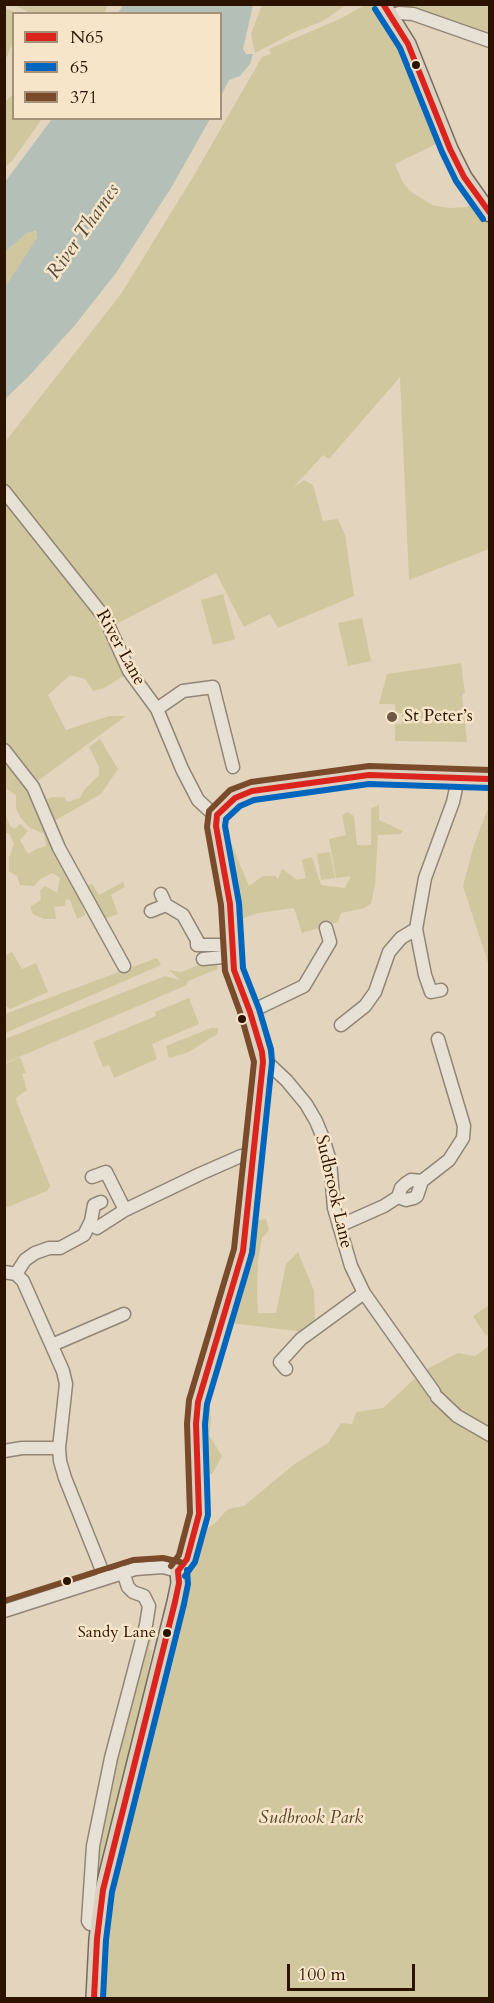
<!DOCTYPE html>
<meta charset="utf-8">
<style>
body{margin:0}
#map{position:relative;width:494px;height:2003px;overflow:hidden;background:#e3d4bd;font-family:Cardo,serif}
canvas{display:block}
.frame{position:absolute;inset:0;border:6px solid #2b1300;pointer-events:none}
.legend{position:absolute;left:12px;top:12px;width:210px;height:108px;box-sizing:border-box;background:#f7e5ca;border:2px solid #a59179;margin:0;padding:8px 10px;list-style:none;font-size:18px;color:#2b1300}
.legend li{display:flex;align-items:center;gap:12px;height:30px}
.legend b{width:30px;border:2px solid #a59179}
.scale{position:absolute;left:287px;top:1964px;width:128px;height:27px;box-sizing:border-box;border:3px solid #2b1300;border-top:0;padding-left:8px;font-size:18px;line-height:21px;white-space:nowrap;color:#2b1300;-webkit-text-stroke:4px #f7e5ca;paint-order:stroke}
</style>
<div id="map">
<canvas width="494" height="2003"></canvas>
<div class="frame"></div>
<ul class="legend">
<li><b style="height:8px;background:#dc241f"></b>N65</li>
<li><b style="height:8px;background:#0065bd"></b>65</li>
<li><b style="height:8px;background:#7a4b2a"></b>371</li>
</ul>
<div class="scale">100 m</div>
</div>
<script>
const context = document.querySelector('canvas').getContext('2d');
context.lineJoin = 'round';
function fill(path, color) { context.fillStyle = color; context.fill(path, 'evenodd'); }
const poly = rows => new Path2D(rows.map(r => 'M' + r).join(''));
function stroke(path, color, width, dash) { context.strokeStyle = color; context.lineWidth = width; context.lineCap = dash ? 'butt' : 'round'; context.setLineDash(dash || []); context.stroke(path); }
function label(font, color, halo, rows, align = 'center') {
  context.font = font + ' Cardo,serif'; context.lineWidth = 5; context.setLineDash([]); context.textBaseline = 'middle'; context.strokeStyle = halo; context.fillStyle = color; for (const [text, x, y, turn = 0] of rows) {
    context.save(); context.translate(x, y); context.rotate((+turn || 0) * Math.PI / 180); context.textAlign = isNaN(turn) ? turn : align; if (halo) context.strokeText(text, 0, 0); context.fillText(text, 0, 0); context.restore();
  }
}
const green = poly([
 [15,5,108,5,104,14,30,13],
 [262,5,262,4,346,5,323,21,297,31,255,53,251,34],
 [365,5,375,5,387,23,406,58,440,142,395,164,402,181,410,191,432,205,448,208,467,207,471,203,483,220,485,219,489,225,489,549,409,580,400,377,329,459,323,455,293,488,304,480,313,485,323,521,338,519,345,535,354,596,278,628,270,614,244,627,216,573,116,624,111,616,104,627,125,675,104,688,93,691,85,679,70,675,48,695,66,730,109,716,126,716,39,780,33,787,40,791,45,800,52,797,64,797,68,802,80,798,84,790,99,775,99,767,89,747,100,739,118,769,101,794,47,825,78,888,92,884,99,895,123,882,125,887,111,895,118,914,107,918,83,907,85,915,77,919,70,900,66,899,65,906,54,907,56,919,44,919,33,914,30,907,41,900,40,891,45,886,57,893,60,878,52,873,39,880,34,886,20,885,17,876,9,871,9,858,14,844,9,833,5,833,4,811,10,826,15,829,20,824,28,831,20,840,28,854,36,849,46,846,44,834,29,827,20,817,16,808,16,795,5,788,5,442,121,294,193,177,262,57,271,54,269,49,340,19],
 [393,5,489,5,489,34,409,7],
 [5,8,17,13,14,14,13,41,7,57,5,56],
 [13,94,14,118,42,119,12,161,5,167,5,102],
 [32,231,37,233,36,241,5,287,5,252,27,233],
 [223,594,235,639,213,645,201,600],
 [362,618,371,661,348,666,338,623],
 [461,663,465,693,462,694,467,742,395,741,395,724,402,724,402,713,395,713,395,704,379,704,387,674],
 [489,788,490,788,489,966,463,886,473,848,488,808,487,789],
 [379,805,379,820,403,831,401,834,378,835,375,885,371,903,365,908,341,913,338,922,302,933,294,908,258,913,236,921,221,821,225,816,227,833,249,886,263,876,275,876,278,879,282,869,297,880,306,878,302,860,312,857,321,885,345,888,351,876,336,878,329,839,346,835,342,816,347,812,354,816,357,845,371,845,371,808],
 [330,852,335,878,321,880,317,854],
 [12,952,22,969,36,963,48,992,10,1009,5,1006,4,956],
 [157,958,161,965,5,1033,5,1014],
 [208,961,216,962,218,969,195,978,187,982,187,985,5,1063,5,1039,165,976,180,980,169,970,181,972],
 [189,998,199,1024,152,1044,157,1059,114,1078,109,1065,103,1067,93,1042,156,1016,155,1012],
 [211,1028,218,1028,217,1034,189,1052,169,1058,166,1046],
 [20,1057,26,1073,22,1074,27,1090,16,1098,16,1100,50,1186,47,1191,5,1208,5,1064],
 [266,1219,269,1230,262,1238,258,1260,257,1291,258,1313,276,1313,286,1264,298,1252,314,1291,315,1319,303,1332,231,1323,248,1267,255,1221],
 [489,1305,489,1334,486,1336,473,1316],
 [489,1346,489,1998,100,1998,106,1915,110,1888,150,1731,169,1678,175,1652,172,1643,174,1626,182,1622,183,1613,179,1612,184,1595,186,1575,195,1560,208,1528,215,1523,228,1509,244,1506,292,1466,329,1442,341,1423,352,1424,356,1412,383,1408,423,1371,458,1353,475,1356],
 [209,1407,211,1419,209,1435,222,1456,212,1474,204,1474,206,1413],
 [148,1628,154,1630,149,1649,152,1650,142,1704,125,1770,94,1910,100,1827]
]);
const water = poly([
 [123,5,253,5,243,49,246,54,253,54,250,64,240,76,229,80,221,96,220,14,118,13],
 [52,119,210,119,171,188,116,273,75,325,30,375,5,399,5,287,37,238,36,231,27,233,5,252,5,182]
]);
const minor = poly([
 [392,16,399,13,413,14,490,41],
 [4,491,105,618,129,671,157,709,182,769,198,800,211,812,217,815],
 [157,709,183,691,213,687,233,767],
 [4,750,33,787,59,848,124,966],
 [161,894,166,905,183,915,197,940,197,945,232,945],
 [151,911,166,905],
 [203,959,232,956],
 [441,990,431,992,425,975,416,929,425,878,453,802,458,779],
 [250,1012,304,986,330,942,326,928],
 [341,1025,365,1006,375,992,389,952,401,938,416,929],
 [263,1062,269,1064,287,1081,306,1104,316,1121,323,1138,330,1161,334,1208,351,1266,364,1293,434,1392],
 [92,1177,106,1172,125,1210],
 [398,1197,401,1188,405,1184,411,1180,422,1181],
 [339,1226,384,1206,398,1197,406,1200,414,1198,417,1196,422,1181,449,1160,463,1138,464,1126,438,1039],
 [97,1228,125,1210,200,1174,241,1156,252,1157],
 [4,1272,16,1274],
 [16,1274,23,1281,63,1371,66,1384,59,1448,60,1461,65,1478,105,1578],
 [16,1274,25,1260,35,1253,49,1248,60,1248,84,1235,91,1221,94,1205,101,1202],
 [52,1345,124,1314],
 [286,1369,280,1362,301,1339,364,1293],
 [437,1397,457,1416,490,1435],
 [4,1451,22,1448,59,1448],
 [4,1611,135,1569,163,1567,178,1571],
 [98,1926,90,1924,88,1921,93,1846,111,1758,146,1625,149,1606,144,1596,133,1592,128,1587,123,1572]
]);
const major = poly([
 [383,4,408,44,450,149,464,177,490,214],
 [94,1998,97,1939,103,1890,175,1602,179,1583,178,1571,187,1559,198,1519,196,1424,198,1402,237,1274,247,1224,262,1058,250,1012,234,970,230,904,216,826,217,815,235,798,252,791,369,775,490,779]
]);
const bus1 = poly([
 [383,4,408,44,450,149,464,177,490,213],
 [178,1571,187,1559,199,1514,196,1424,198,1402,243,1251,263,1062,262,1052,250,1012,234,970,230,904,216,826,217,815,235,798,252,791,369,775,490,779],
 [94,1998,97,1939,103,1890,175,1602,179,1583,178,1571]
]);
const bus2 = poly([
 [375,9,400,48,442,152,456,181,483,219],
 [185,1576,195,1562,208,1515,205,1424,207,1404,252,1253,272,1062,271,1049,259,1009,243,968,239,903,225,826,226,819,240,806,254,800,369,784,490,788],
 [103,1998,106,1940,112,1892,184,1604,188,1584,187,1570]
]);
const bus3 = poly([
 [171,1566,179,1555,190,1513,187,1424,189,1400,234,1249,254,1062,241,1015,225,971,221,905,207,827,209,811,230,790,251,782,369,766,490,770],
 [4,1601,133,1560,163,1558,180,1562]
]);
const markers = [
 [416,65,5,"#2b1300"],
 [392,717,6,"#6b5742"],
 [242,1019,5,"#2b1300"],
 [67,1581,5,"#2b1300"],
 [167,1633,5,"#2b1300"]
];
const busNames = [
 ["Sandy Lane",156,1633]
];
const streetNames = [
 ["River Lane",120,648,61],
 ["Sudbrook Lane",333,1192,77]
];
const poiNames = [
 ["St Peter’s",404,717]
];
const parkNames = [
 ["Sudbrook Park",311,1819]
];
const waterNames = [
 ["River Thames",84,232,-55]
];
fill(green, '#d1c79e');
fill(water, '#b4c0b7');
stroke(minor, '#908576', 15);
stroke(major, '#766b5d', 18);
stroke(minor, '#e7e0d5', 12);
stroke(major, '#dbd1c0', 15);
stroke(bus1, '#dc241f', 6);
stroke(bus2, '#0065bd', 6);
stroke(bus3, '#7a4b2a', 6);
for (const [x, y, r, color] of markers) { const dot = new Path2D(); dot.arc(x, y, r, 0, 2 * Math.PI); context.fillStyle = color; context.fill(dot); stroke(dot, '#f7e5ca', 2); }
label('16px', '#2b1300', '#f7e5ca', busNames, 'right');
label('18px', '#2b1300', '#f7e5ca', streetNames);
label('18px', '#2b1300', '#f7e5ca', poiNames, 'left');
label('italic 18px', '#584628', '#f7e5ca', parkNames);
label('italic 20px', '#544c3f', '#f7e5ca', waterNames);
</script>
